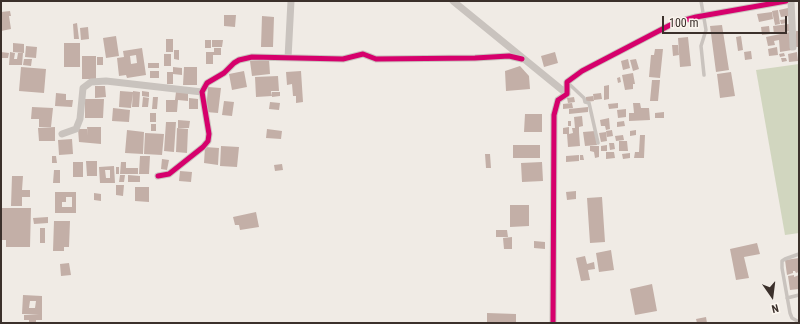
<!DOCTYPE html>
<style>
body{margin:0}
#map{position:relative;width:800px;height:324px;overflow:hidden;background:#f0ebe5;font-family:"Roboto Condensed",sans-serif}
canvas{display:block}
.frame{position:absolute;inset:0;border:2px solid #3b302b;pointer-events:none}
.north{position:absolute;left:752px;top:276px;width:40px;height:40px;-webkit-text-stroke:3px #fbf5ee;paint-order:stroke;rotate:166deg;font-size:11px;font-weight:700;line-height:16px;text-align:center;color:#3b302b}
.north::after{content:'';display:block;margin:auto;width:14px;height:18px;background:#3b302b;clip-path:polygon(50% 0,100% 100%,50% 72%,0 100%)}
.scale{position:absolute;left:662px;top:16px;width:125px;height:18px;box-sizing:border-box;border:2px solid #3b302b;border-top:0;padding-left:5px;font-size:12px;line-height:14px;white-space:nowrap;color:#3b302b;-webkit-text-stroke:3px #fbf5ee;paint-order:stroke}
</style>
<div id="map">
<canvas width="800" height="324"></canvas>
<div class="frame"></div>
<div class="north">N</div>
<div class="scale">100 m</div>
</div>
<script>
const context = document.querySelector('canvas').getContext('2d');
context.lineJoin = 'round';
function fill(path, color) { context.fillStyle = color; context.fill(path, 'evenodd'); }
const poly = rows => new Path2D(rows.map(r => 'M' + r).join(''));
function stroke(path, color, width, dash) { context.strokeStyle = color; context.lineWidth = width; context.lineCap = dash ? 'butt' : 'round'; context.setLineDash(dash || []); context.stroke(path); }
const green = poly([
 [799,64,799,233,785,235,756,70]
]);
const building = poly([
 [788,8,790,16,781,17,779,10],
 [778,10,780,24,775,25,772,11],
 [10,11,11,16,9,16,11,29,1,31,1,12],
 [772,12,773,19,759,22,757,14],
 [224,15,236,15,235,27,224,26],
 [262,16,274,17,273,47,261,47],
 [787,19,787,23,781,24,780,20],
 [77,23,79,39,74,39,73,24],
 [789,24,790,31,774,34,773,26],
 [722,25,729,70,716,72,710,26],
 [769,26,770,34,762,35,761,27],
 [88,27,89,39,81,40,80,28],
 [796,31,799,31,799,47,796,47],
 [790,32,792,50,780,52,779,40,774,41,775,45,768,46,766,37],
 [116,36,119,56,106,58,103,38],
 [741,36,743,50,738,51,736,37],
 [688,37,691,66,680,67,678,38],
 [166,39,173,39,173,52,166,52],
 [205,40,211,40,211,48,205,48],
 [212,40,223,40,222,47,212,47],
 [13,43,24,44,24,53,13,52],
 [64,43,80,43,80,67,64,67],
 [672,45,678,45,679,55,673,56],
 [26,46,37,47,36,58,25,57],
 [777,47,778,55,769,56,768,49],
 [142,48,146,75,127,78,126,75,119,76,117,58,124,57,123,51],
 [136,55,137,63,131,64,130,56],
 [214,48,221,48,221,55,213,55,213,64,206,64,206,52,214,52],
 [655,49,663,49,660,78,649,77,651,55,654,55],
 [174,50,179,50,179,60,174,59],
 [751,51,752,59,745,60,744,52],
 [1,52,9,53,8,58,1,58],
 [10,52,15,53,14,59,17,59,18,53,23,53,22,65,9,65],
 [555,52,558,63,544,67,541,56],
 [797,52,798,61,789,62,788,54],
 [784,53,785,56,780,57,779,54],
 [164,54,171,54,171,66,164,66],
 [82,56,96,56,96,79,82,79],
 [97,57,103,57,103,65,97,65],
 [781,58,786,58,787,61,782,62],
 [24,59,32,59,31,66,23,65],
 [269,59,270,74,252,76,250,61],
 [628,59,630,68,623,70,621,61],
 [636,59,639,69,633,71,630,60],
 [148,63,159,63,159,68,148,68],
 [520,66,529,76,530,89,506,91,505,71],
 [21,67,46,69,44,93,19,91],
 [173,67,182,68,182,75,173,74,173,84,167,84,167,72,173,72],
 [184,67,197,67,197,85,183,85],
 [150,71,159,71,159,78,150,78],
 [244,71,247,87,232,90,229,74],
 [301,71,303,102,296,103,296,96,293,96,292,84,287,85,286,72],
 [731,72,735,96,720,98,717,74],
 [633,73,635,84,633,84,633,89,625,90,622,75],
 [278,76,279,91,271,91,272,96,256,97,255,77],
 [620,77,621,82,618,83,617,78],
 [652,80,660,80,658,101,650,101],
 [609,85,609,99,604,100,604,86],
 [95,86,105,86,106,97,95,98],
 [208,87,221,88,218,113,206,112],
 [120,91,133,92,131,108,119,107],
 [133,91,140,92,139,107,132,107],
 [142,91,149,92,149,97,142,96],
 [176,92,188,93,188,101,178,100,177,112,166,112,166,100,175,100],
 [272,92,280,92,280,96,272,97],
 [56,93,66,94,66,100,73,100,72,107,55,106],
 [601,93,602,99,594,100,593,94],
 [593,96,594,101,586,102,586,97],
 [143,97,149,98,148,107,142,107],
 [153,97,158,97,157,109,152,109],
 [574,97,575,102,568,103,567,98],
 [189,98,198,99,198,109,189,109],
 [85,99,104,99,103,118,85,118],
 [224,101,234,102,232,116,222,115],
 [270,102,280,103,279,110,269,109],
 [572,103,573,108,563,109,563,104],
 [618,103,618,108,609,109,608,104],
 [633,103,640,103,641,108,649,108,650,120,629,121,629,113,634,113],
 [32,107,53,108,51,127,39,127,39,119,31,119],
 [588,107,588,112,569,114,569,109],
 [113,108,130,110,129,122,112,121],
 [626,109,626,117,618,118,617,110],
 [664,112,664,118,655,118,655,113],
 [150,113,156,113,156,122,150,122],
 [525,114,542,114,542,132,524,132],
 [582,116,583,126,579,127,579,132,580,146,568,147,567,134,563,134,563,128,569,127,569,134,573,133,572,128,575,128,574,117],
 [609,118,610,129,606,130,605,126,601,126,600,120],
 [178,120,190,121,189,128,178,128],
 [568,121,571,121,571,126,568,126],
 [624,121,625,126,617,127,617,122],
 [166,122,176,122,174,152,164,151],
 [151,124,156,124,156,131,151,131],
 [55,127,55,141,39,141,38,128],
 [87,127,101,127,101,144,79,142,78,129,87,129,88,136],
 [177,128,188,129,187,153,176,152],
 [267,129,282,131,281,139,266,138],
 [127,130,144,132,143,154,125,153],
 [612,130,613,136,607,137,606,131],
 [636,130,636,135,630,136,630,131],
 [595,131,597,145,585,146,583,132],
 [606,132,607,141,601,142,599,133],
 [145,133,164,134,162,155,144,154],
 [623,135,624,140,616,141,615,136],
 [640,135,645,135,644,158,634,158,635,152,639,152],
 [72,139,73,154,59,155,58,140],
 [619,141,627,141,628,151,619,151],
 [609,143,614,143,615,149,610,150],
 [513,145,540,145,540,158,513,158],
 [607,145,607,151,601,151,601,146],
 [221,146,239,147,237,167,220,166],
 [590,146,599,146,599,157,595,158,594,152,590,151],
 [205,147,219,148,218,165,204,163],
 [606,152,614,152,615,158,606,159],
 [630,153,630,158,623,159,622,154],
 [485,154,490,154,491,168,486,168],
 [579,155,579,161,566,162,566,156],
 [580,155,583,155,584,160,580,160],
 [52,156,56,156,57,163,52,163],
 [140,156,150,156,149,174,139,174],
 [162,159,169,160,167,170,161,169],
 [86,161,97,161,97,176,87,176],
 [73,162,83,162,83,177,73,177],
 [121,162,126,162,126,168,138,168,138,174,120,174],
 [542,162,543,181,522,182,521,163],
 [282,164,283,170,275,171,274,165],
 [114,166,115,183,100,183,99,167],
 [105,170,110,170,110,178,106,178],
 [116,167,119,167,119,174,116,174],
 [54,170,60,170,60,183,53,183],
 [180,171,192,172,191,182,179,181],
 [120,175,125,175,124,182,119,182],
 [128,175,140,176,140,182,128,182],
 [12,176,23,176,22,190,30,190,30,197,22,197,22,206,11,206],
 [116,185,124,185,123,196,116,195],
 [135,187,149,187,149,202,135,201],
 [576,191,576,199,567,200,566,192],
 [55,192,76,192,76,213,55,213],
 [66,197,72,197,72,207,62,207,62,202,66,202],
 [94,193,101,194,101,201,94,200],
 [602,197,605,242,590,243,587,198],
 [510,205,529,205,529,226,510,227],
 [1,208,31,208,30,247,6,247,6,240,1,240],
 [256,212,259,227,240,230,239,225,235,225,233,217],
 [48,217,48,223,34,224,33,218],
 [54,221,70,221,69,247,64,247,64,251,53,251],
 [40,228,45,228,45,243,40,243],
 [496,230,507,230,508,237,496,237],
 [512,237,512,249,504,249,503,238],
 [534,241,545,242,545,249,534,248],
 [757,243,760,254,744,257,749,278,736,280,730,249],
 [611,250,614,270,599,272,596,253],
 [585,256,587,264,594,262,595,269,588,270,590,280,581,281,576,258],
 [799,258,799,272,796,273,795,271,793,271,793,273,787,275,785,260],
 [69,263,71,275,61,276,60,264],
 [794,275,794,277,799,275,799,289,790,290,788,276],
 [652,284,657,311,635,315,630,289],
 [23,295,42,296,42,320,36,320,36,323,29,323,29,320,24,320,24,315,39,314,22,314],
 [30,301,36,301,35,308,29,308],
 [487,313,516,314,516,323,487,323],
 [706,317,707,323,697,323,696,319]
]);
const lane = poly([
 [701,1,706,30,701,46,704,75],
 [567,82,584,98,585,102,589,103,598,143],
 [799,254,785,259,782,261,782,268,790,313,792,318,799,322],
 [787,298,799,295]
]);
const street = poly([
 [453,1,567,94],
 [791,1,793,47],
 [288,58,291,1],
 [62,134,76,129,80,119,83,88,91,82,106,81,202,92],
 [158,176,169,174,203,147,208,141,209,134,202,92,207,83,224,73,234,63,239,60,252,57,343,59,363,54,376,59,475,58,509,56,522,59],
 [553,323,554,115,558,100,567,94,567,82,582,71,674,23,696,17,786,1]
]);
const cycleway = poly([
 [158,176,169,174,203,147,208,141,209,134,202,92,207,83,224,73,234,63,239,60,252,57,343,59,363,54,376,59,475,58,509,56,522,59],
 [553,323,554,115,558,100,567,94,567,82,582,71,674,23,696,17,786,1]
]);
fill(green, '#d1d6bf');
fill(building, '#c3afa7');
stroke(lane, '#c9c3be', 3.5);
stroke(street, '#c9c3be', 7);
stroke(cycleway, '#d6006c', 5);
</script>
